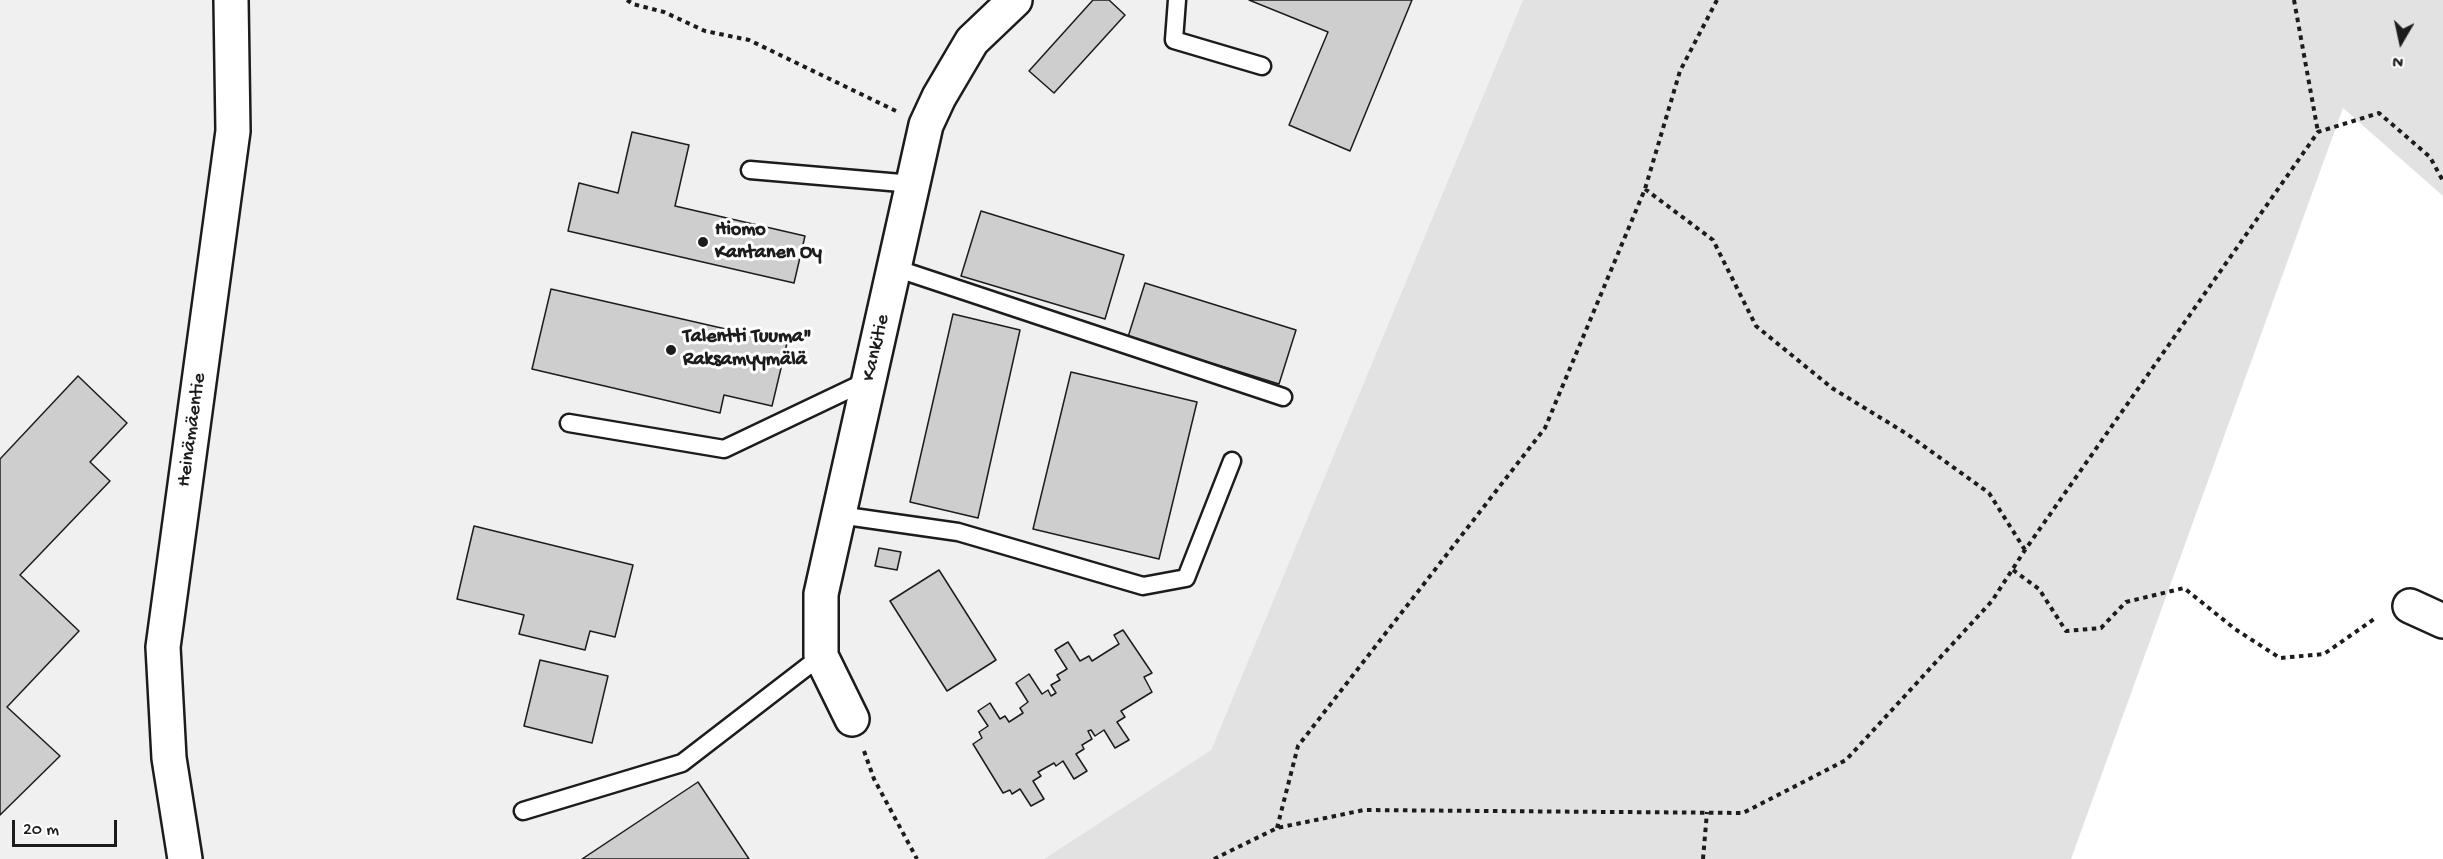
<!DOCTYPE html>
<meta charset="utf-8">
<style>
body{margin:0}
#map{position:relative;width:2443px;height:859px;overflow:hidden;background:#fff;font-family:"Gochi Hand",sans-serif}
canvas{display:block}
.north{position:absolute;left:2371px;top:12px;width:60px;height:60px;-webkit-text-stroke:4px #fff;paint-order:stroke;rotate:189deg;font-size:16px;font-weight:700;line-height:24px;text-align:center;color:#1c1c1c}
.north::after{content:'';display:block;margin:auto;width:21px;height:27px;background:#1c1c1c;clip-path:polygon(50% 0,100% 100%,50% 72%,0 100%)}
.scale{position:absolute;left:12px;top:820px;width:105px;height:27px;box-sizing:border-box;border:3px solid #1c1c1c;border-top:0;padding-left:8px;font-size:18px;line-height:21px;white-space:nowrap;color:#1c1c1c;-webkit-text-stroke:4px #fff;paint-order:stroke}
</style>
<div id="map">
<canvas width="2443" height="859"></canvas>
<div class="north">N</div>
<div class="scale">20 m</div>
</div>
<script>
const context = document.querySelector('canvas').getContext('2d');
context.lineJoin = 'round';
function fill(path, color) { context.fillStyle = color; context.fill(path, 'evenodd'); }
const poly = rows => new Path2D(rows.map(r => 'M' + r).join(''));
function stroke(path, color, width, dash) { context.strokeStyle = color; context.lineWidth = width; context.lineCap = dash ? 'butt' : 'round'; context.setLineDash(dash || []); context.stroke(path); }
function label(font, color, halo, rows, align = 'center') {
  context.font = font + ' "Gochi Hand",sans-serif'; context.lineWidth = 6; context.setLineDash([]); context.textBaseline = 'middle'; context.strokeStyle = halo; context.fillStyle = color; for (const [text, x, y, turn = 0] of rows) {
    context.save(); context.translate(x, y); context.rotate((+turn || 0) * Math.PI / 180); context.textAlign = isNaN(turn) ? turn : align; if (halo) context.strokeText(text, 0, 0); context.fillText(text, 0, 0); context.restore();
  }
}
const built = poly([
 [0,0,1523,0,1211,750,1044,859,0,859]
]);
const green = poly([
 [1523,0,2443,0,2443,196,2343,108,2071,859,1044,859,1211,750]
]);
const building = poly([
 [1093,0,1109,0,1125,15,1054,93,1029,71,1093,0],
 [1249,0,1412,0,1350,151,1289,125,1328,32,1249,0],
 [632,132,689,145,675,206,805,236,794,283,568,231,579,183,618,193,632,132],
 [981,211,1124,255,1105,319,961,276,981,211],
 [1145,283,1296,330,1279,384,1128,337,1145,283],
 [551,289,787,343,772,406,724,395,720,413,532,369,551,289],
 [953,314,1020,330,978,518,910,502,953,314],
 [1071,372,1197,402,1159,559,1033,529,1071,372],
 [78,376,127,423,90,462,110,481,20,575,79,631,7,707,60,756,0,815,0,459,78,376],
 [474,526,633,565,615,637,590,631,585,650,519,634,524,615,457,599,474,526],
 [879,548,901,552,897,570,875,566,879,548],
 [939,570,996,660,947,691,890,601,939,570],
 [1123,630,1152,673,1144,677,1152,692,1121,711,1125,717,1117,722,1129,740,1115,748,1104,730,1095,736,1091,730,1088,731,1092,739,1082,745,1084,749,1076,754,1087,771,1074,779,1063,761,1056,766,1054,763,1038,772,1041,776,1033,781,1044,799,1031,806,1020,789,1012,794,1010,790,1003,793,973,744,982,738,979,732,988,726,978,711,990,703,1000,719,1005,716,1009,722,1023,713,1020,708,1028,702,1016,683,1029,674,1042,694,1048,690,1051,696,1056,693,1051,685,1060,680,1057,675,1067,669,1055,650,1068,642,1080,661,1089,656,1092,661,1119,644,1114,635,1123,630],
 [540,660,608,676,592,743,524,726,540,660],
 [698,782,749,859,582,859,698,782]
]);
const path = poly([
 [627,0,633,4,664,12,705,31,749,40,896,111],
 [2294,0,2318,132],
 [1645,189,1713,240,1756,326,1832,388,1907,434,1989,493,2025,550],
 [2013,570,2039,589,2066,631,2101,628,2126,602,2184,588,2235,629,2280,658,2324,654,2377,617],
 [864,751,874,779,917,859],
 [1277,828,1298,746,1545,428,1645,189,1680,71,1717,0],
 [1214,859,1277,828,1364,810,1743,813,1846,760,1992,601,2025,550,2318,132,2379,113,2430,157,2443,181],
 [1703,859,1707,812]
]);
const lane = poly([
 [1177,0,1174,40,1262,66],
 [750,170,913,184],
 [895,268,1283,397],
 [569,423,724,449,869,380],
 [839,515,958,532,1143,586,1186,578,1232,461],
 [523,811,682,763,821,656]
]);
const street = poly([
 [2410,606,2443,621],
 [852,719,821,656,821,594,926,125,939,97,972,41,1015,0],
 [185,859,169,758,163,647,233,131,231,0]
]);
const markers = [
 [703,242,6,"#1c1c1c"],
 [671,350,6,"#1c1c1c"]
];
const poiNames = [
 ["Hiomo",715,231],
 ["Kantanen Oy",715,254],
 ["Talentti Tuuma\"",683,338],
 ["Raksamyymälä",683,361]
];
const streetNames = [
 ["Kankitie",877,348,-77],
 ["Heinämäentie",193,430,-82]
];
fill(built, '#f0f0f0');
fill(green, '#e2e2e2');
fill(building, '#cecece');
stroke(building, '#1c1c1c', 1.5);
stroke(lane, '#1c1c1c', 21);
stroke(street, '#1c1c1c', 38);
stroke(path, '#1c1c1c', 4, [4.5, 4.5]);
stroke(lane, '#fff', 16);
stroke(street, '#fff', 33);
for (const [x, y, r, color] of markers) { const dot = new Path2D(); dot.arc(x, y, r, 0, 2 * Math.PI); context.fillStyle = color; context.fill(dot); stroke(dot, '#fff', 2); }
label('bold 20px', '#1c1c1c', '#fff', poiNames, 'left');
label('20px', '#1c1c1c', '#fff', streetNames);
</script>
